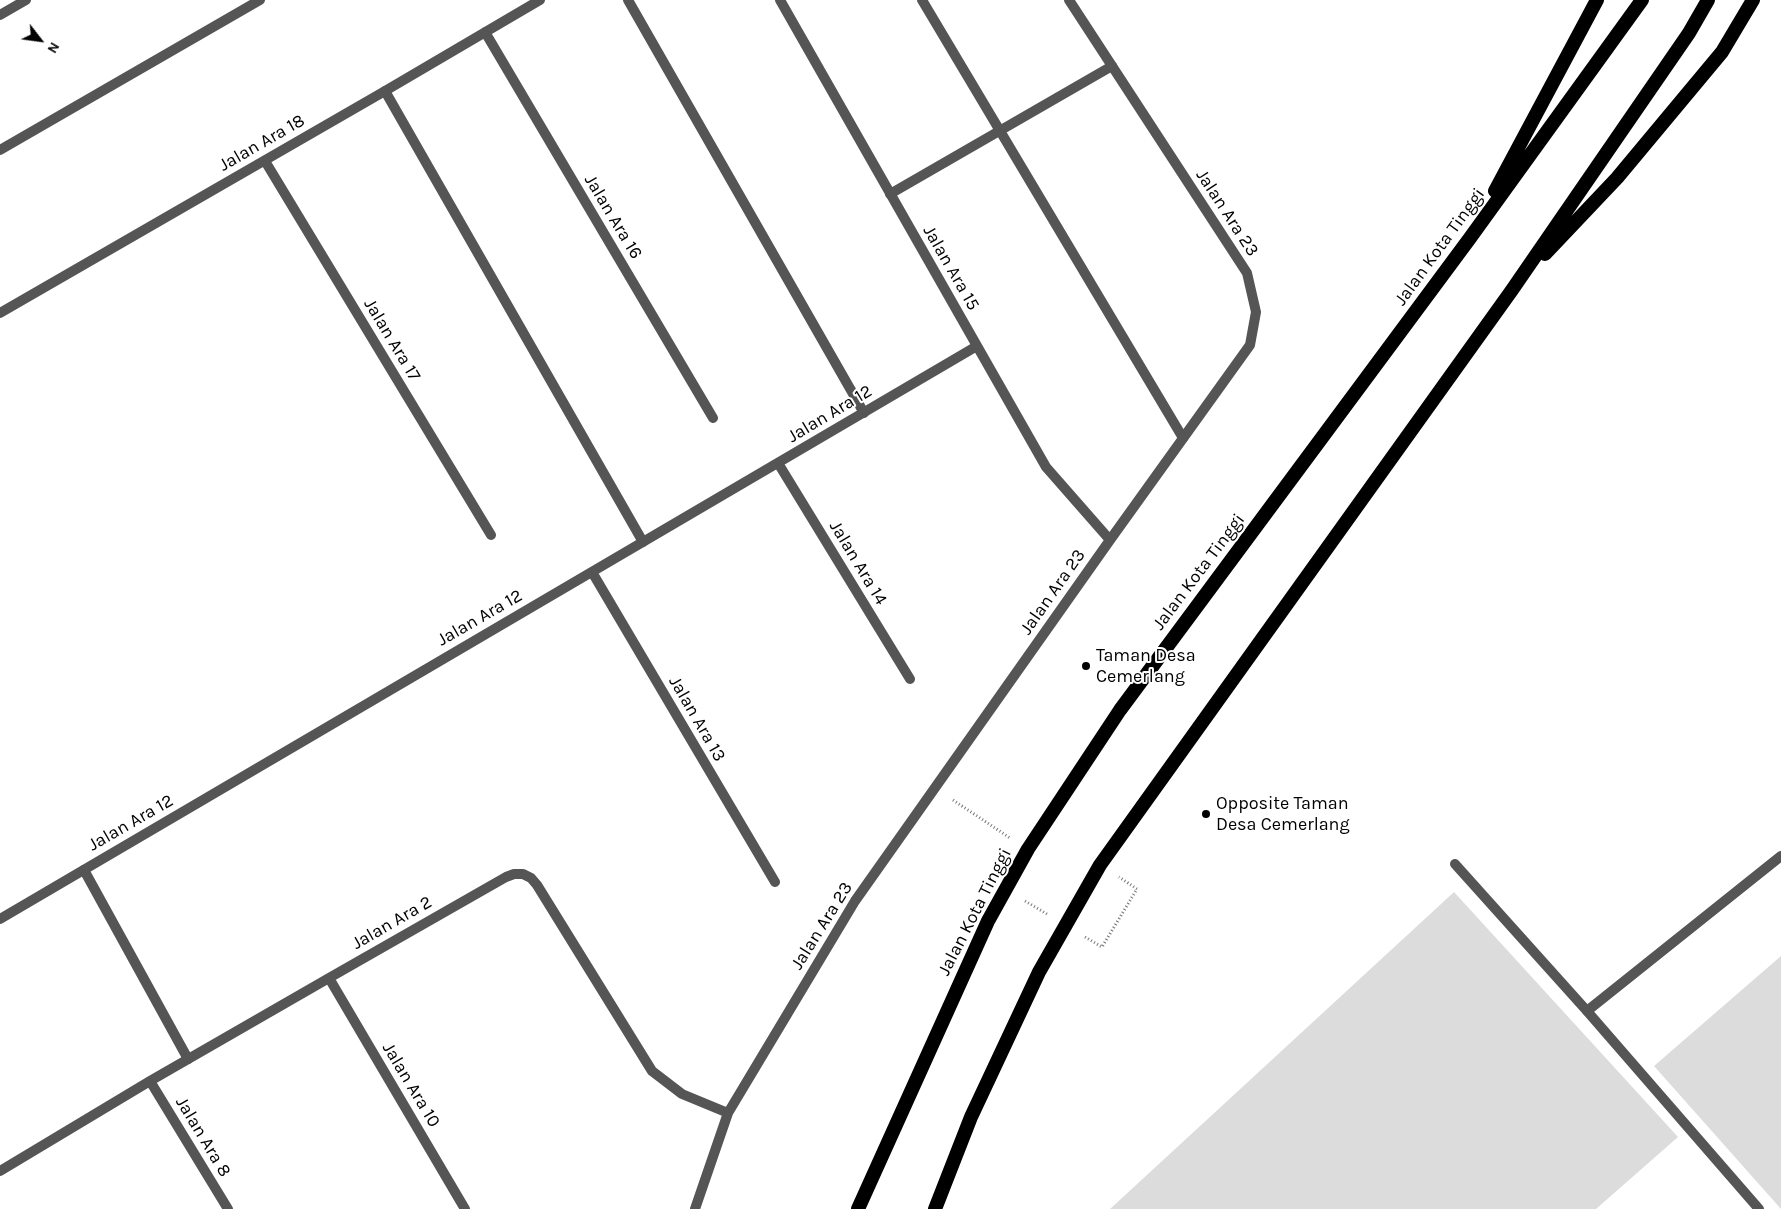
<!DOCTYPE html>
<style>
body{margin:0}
#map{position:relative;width:1781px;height:1209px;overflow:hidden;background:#fff;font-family:Karla,sans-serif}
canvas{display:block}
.north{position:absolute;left:15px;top:15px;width:50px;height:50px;-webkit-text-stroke:4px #fff;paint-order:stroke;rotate:120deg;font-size:14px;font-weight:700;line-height:20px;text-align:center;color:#000}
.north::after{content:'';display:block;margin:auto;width:18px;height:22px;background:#000;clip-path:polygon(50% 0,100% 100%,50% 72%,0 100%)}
</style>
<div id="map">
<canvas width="1781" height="1209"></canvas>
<div class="north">N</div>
</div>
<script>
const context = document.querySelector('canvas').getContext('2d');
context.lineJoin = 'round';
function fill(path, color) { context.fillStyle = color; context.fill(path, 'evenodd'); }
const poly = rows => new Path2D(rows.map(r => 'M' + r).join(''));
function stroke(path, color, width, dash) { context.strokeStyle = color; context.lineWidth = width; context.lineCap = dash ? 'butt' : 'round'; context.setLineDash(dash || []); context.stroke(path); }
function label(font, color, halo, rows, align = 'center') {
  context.font = font + ' Karla,sans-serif'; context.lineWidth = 4; context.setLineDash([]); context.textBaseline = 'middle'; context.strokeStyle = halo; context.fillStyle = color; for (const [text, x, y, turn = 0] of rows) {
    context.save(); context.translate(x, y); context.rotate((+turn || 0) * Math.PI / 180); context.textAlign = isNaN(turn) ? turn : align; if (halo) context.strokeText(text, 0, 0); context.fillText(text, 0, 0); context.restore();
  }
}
const green = poly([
 [1454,892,1678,1137,1596,1209,1110,1209],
 [1781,956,1781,1209,1654,1066]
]);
const path = poly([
 [953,800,1010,838],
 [1025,901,1047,914],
 [1085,937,1102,947,1137,889,1119,877]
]);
const service = poly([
 [628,0,864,413],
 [922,0,1183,438],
 [385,91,643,542],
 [0,150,260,0],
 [890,194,1112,66],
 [84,870,188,1059],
 [1587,1011,1781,856]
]);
const minor = poly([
 [780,0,1046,467,1110,540],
 [0,15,26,0],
 [485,32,713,418],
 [265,161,491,535],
 [0,313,385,91,540,0],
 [778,463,910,679],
 [592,572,775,882],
 [1455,864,1587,1011,1759,1209],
 [0,919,977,346],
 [329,978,465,1209],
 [150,1081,228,1209],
 [0,1171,150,1081,329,978,506,877,514,874,523,874,531,878,537,885,652,1071,682,1094,728,1113],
 [695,1209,728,1113,855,901,1110,540,1250,345,1256,312,1247,273,1069,0]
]);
const trunk = poly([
 [1495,191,1597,0],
 [1545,254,1617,178,1722,52,1753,0],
 [858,1209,988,921,1028,849,1120,710,1470,238,1642,0],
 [935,1209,971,1117,1039,972,1100,865,1512,290,1689,33,1708,0]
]);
const markers = [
 [1086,666,5,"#000"],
 [1206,814,5,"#000"]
];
const streetNames = [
 ["Jalan Ara 18",262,143,-30],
 ["Jalan Ara 23",1227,213,57],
 ["Jalan Ara 16",613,217,59],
 ["Jalan Kota Tinggi",1440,247,-54],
 ["Jalan Ara 15",951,268,60],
 ["Jalan Ara 17",392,340,59],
 ["Jalan Ara 12",830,414,-31],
 ["Jalan Ara 14",858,563,59],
 ["Jalan Kota Tinggi",1199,572,-53],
 ["Jalan Ara 23",1053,592,-55],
 ["Jalan Ara 12",480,618,-30],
 ["Jalan Ara 13",697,719,60],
 ["Jalan Ara 12",131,823,-30],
 ["Jalan Kota Tinggi",975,912,-63],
 ["Jalan Ara 2",392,923,-30],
 ["Jalan Ara 23",822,926,-58],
 ["Jalan Ara 10",411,1085,59],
 ["Jalan Ara 8",203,1137,59]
];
const poiNames = [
 ["Taman Desa",1096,656],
 ["Cemerlang",1096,677],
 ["Opposite Taman",1216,804],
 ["Desa Cemerlang",1216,825]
];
fill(green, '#dcdcdc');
stroke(path, '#777', 3, [1, 2.5]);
stroke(service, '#555', 10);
stroke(minor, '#555', 10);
stroke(trunk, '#000', 14);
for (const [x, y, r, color] of markers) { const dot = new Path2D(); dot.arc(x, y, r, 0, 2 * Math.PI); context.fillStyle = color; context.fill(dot); stroke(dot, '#fff', 2); }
label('18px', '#000', '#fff', streetNames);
label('18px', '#000', '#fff', poiNames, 'left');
</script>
